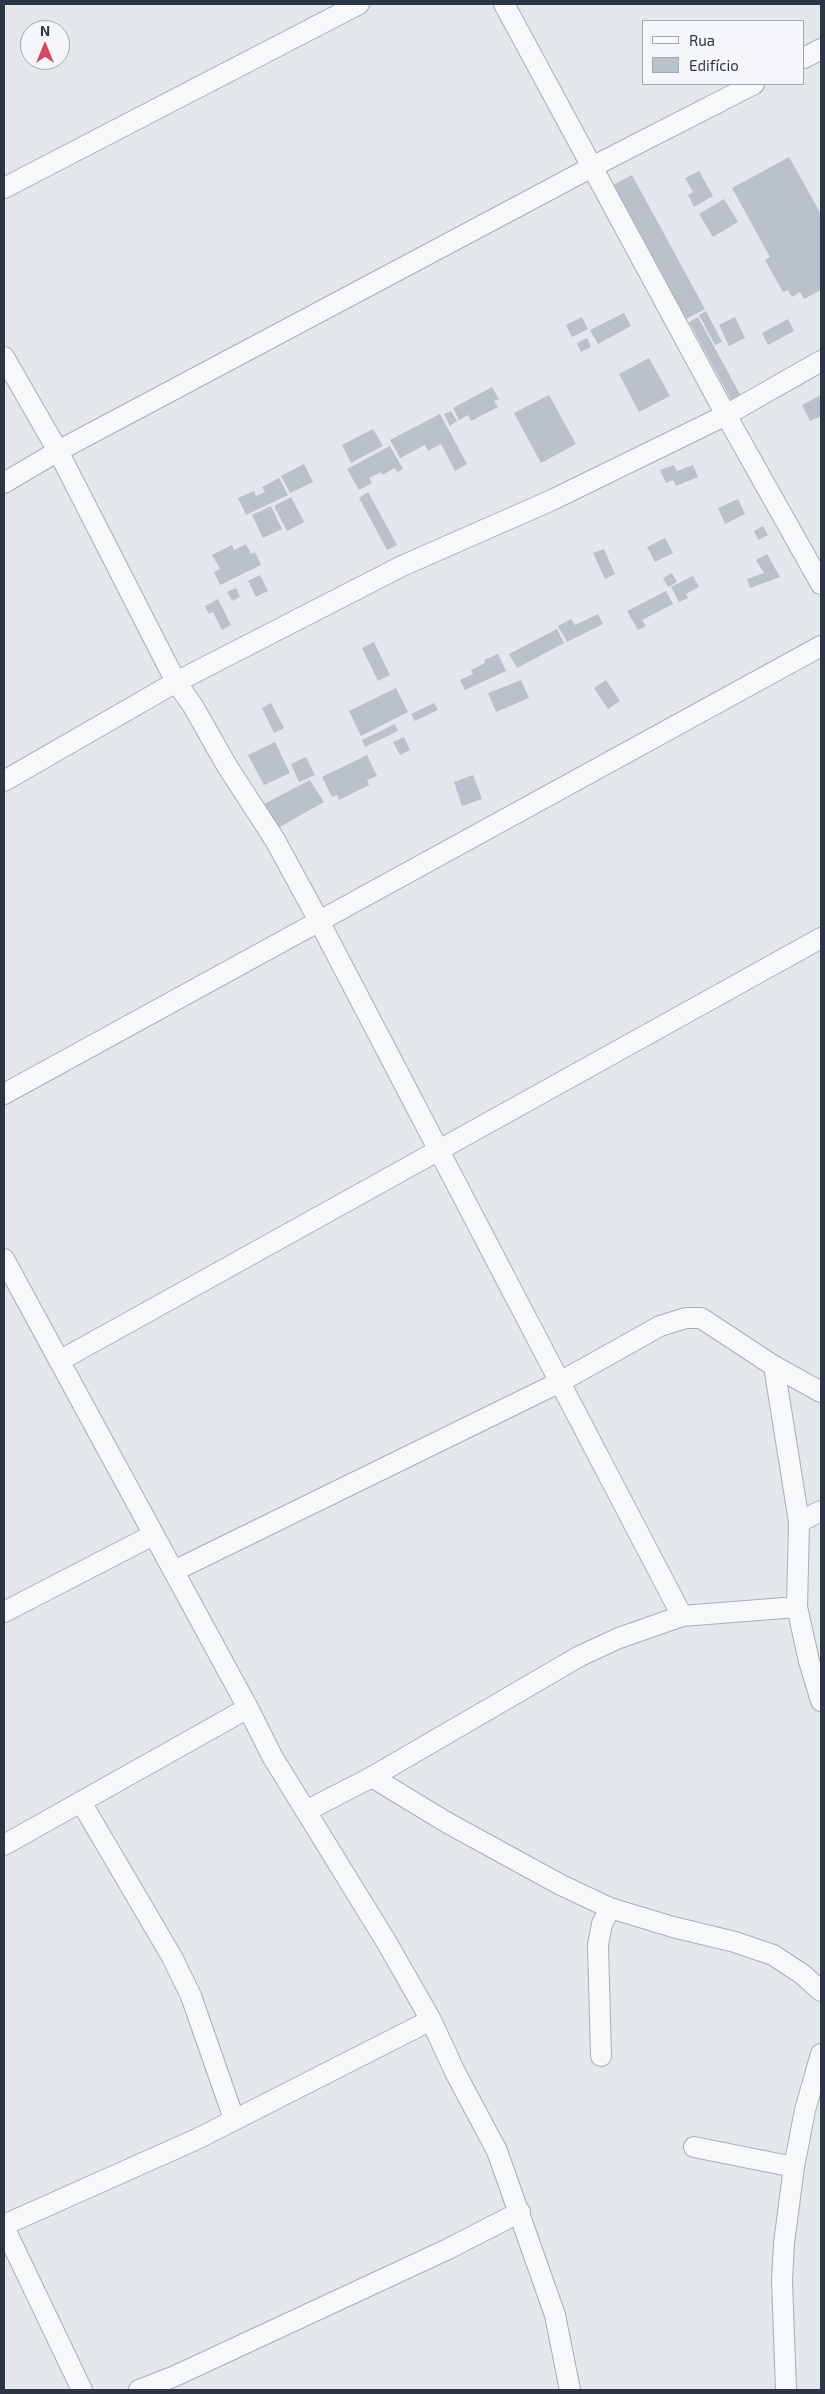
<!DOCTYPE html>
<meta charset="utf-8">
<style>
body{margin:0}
#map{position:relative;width:825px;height:2394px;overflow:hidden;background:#e4e7ec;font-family:"Exo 2",sans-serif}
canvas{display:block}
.frame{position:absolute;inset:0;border:5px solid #2b3545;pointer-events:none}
.legend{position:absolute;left:642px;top:20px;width:162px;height:65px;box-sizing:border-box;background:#f4f6f9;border:1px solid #a4a9b1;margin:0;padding:6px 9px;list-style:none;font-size:15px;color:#2b3545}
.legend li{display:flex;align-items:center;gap:10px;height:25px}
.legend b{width:25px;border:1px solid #a4a9b1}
.north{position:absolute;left:20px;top:20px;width:50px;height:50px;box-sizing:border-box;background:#f4f6f9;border:1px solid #a4a9b1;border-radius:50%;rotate:0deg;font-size:14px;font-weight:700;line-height:20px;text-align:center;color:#2b3545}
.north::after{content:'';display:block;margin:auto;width:18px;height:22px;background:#d34761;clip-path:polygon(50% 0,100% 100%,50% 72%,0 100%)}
</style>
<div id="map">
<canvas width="825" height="2394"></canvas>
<div class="frame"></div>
<ul class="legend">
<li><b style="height:6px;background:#f7f8fa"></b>Rua</li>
<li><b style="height:14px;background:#bbc1ca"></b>Edifício</li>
</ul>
<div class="north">N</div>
</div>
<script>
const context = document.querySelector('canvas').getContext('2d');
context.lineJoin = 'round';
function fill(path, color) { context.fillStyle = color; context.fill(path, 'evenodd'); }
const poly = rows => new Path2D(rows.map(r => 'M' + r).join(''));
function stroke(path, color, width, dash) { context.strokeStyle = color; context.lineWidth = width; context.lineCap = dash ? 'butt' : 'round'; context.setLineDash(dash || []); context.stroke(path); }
const building = poly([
 [789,157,821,214,821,290,804,299,800,292,792,297,788,290,783,292,765,260,770,257,732,188],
 [699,171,713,196,694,207,688,195,693,192,685,178],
 [632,175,705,309,686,319,613,185],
 [724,199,738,222,713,237,699,214],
 [706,311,722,342,715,345,699,315],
 [624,313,631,326,598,344,590,330],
 [582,317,588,329,572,337,566,325],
 [698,317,743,400,734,405,689,322],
 [735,317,745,338,729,346,719,325],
 [788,319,794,331,768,345,762,333],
 [587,338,591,347,581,352,577,343],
 [649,358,670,396,639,412,619,374],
 [492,387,499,399,494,401,498,407,471,421,468,415,459,420,453,408],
 [549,395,576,444,541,463,514,413],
 [821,395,821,416,810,421,802,405],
 [451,411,457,421,450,426,444,414],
 [440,414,467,464,455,471,441,444,428,451,425,445,400,458,390,440],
 [373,429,383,446,351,463,342,445],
 [390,446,403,469,397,472,395,468,382,475,381,472,369,478,372,483,359,490,347,469],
 [304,464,313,482,290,493,281,476],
 [674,465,677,471,693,465,698,477,676,486,673,480,666,483,660,470],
 [279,478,288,495,246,515,238,498,254,491,256,496,265,492,262,487],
 [368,492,397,545,387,550,359,498],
 [291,497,304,522,287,531,274,506],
 [738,499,745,514,725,524,718,508],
 [271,506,282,529,263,538,252,515],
 [763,526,768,535,758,540,754,531],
 [665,538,673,553,655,562,647,547],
 [246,544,251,554,255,552,261,565,220,585,214,572,220,569,212,555,232,545,234,550],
 [604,549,615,574,605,579,593,553],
 [767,554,780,577,750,588,747,579,764,573,756,560],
 [672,573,677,582,668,587,663,578],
 [260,575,268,591,256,597,248,581],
 [693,576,699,587,686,594,688,598,679,602,671,587],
 [236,588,240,597,232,601,227,592],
 [666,591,673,604,642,620,646,626,638,630,627,611],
 [218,599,231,625,222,630,213,612,209,614,205,606],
 [598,614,603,624,567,642,558,626,571,619,575,625],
 [557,629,564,643,517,668,509,654],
 [374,642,390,675,378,681,362,648],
 [498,654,506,671,465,690,460,680,473,674,471,670,485,663,484,660],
 [521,680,529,698,496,712,488,693],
 [606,680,620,701,608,709,594,688],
 [396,688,408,712,361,736,349,711],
 [271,703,284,728,274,733,262,708],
 [434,703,438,710,415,721,411,714],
 [395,724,398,731,365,747,362,740],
 [404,737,410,750,400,755,393,742],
 [275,742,290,773,264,785,248,755],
 [367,755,377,776,367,780,369,785,339,800,337,795,332,797,322,777],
 [306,757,315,775,299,782,291,764],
 [473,775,482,799,462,806,454,782],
 [310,780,324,802,278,828,264,804]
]);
const street = poly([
 [504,4,726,415,821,584],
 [804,58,821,49],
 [4,188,359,4],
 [4,357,58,451,176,682,193,706,227,766,275,840,319,921,682,1616],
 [4,483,58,451,592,167,754,84],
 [4,781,176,682,402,566,552,500,726,415,821,361],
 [4,1094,821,646],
 [4,1259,248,1708,272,1756,387,1943,431,2020,455,2072,497,2151,555,2315,570,2390],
 [59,1361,821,938],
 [774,1366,799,1522,797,1607,809,1661,821,1701],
 [799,1522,821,1511],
 [174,1571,560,1382,660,1326,686,1318,701,1318,774,1366,821,1392],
 [4,1612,153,1535],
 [372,1777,446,1822,561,1885,610,1908,673,1927,735,1942,773,1955,802,1974,821,1991],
 [81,1802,172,1957,191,1996,234,2119],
 [306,1811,372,1777,580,1656,619,1638,682,1616,797,1607],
 [4,1845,248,1708],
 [601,2056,598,1945,602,1924,610,1908],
 [694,2147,794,2167],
 [4,2225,197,2139,431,2020],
 [4,2227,82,2390],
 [139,2390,175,2376,448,2249,520,2212],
 [786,2390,782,2281,784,2243,794,2167,805,2110,821,2054]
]);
fill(building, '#bbc1ca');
stroke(street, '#a9aeb7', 22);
stroke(street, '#f7f8fa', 20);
</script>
